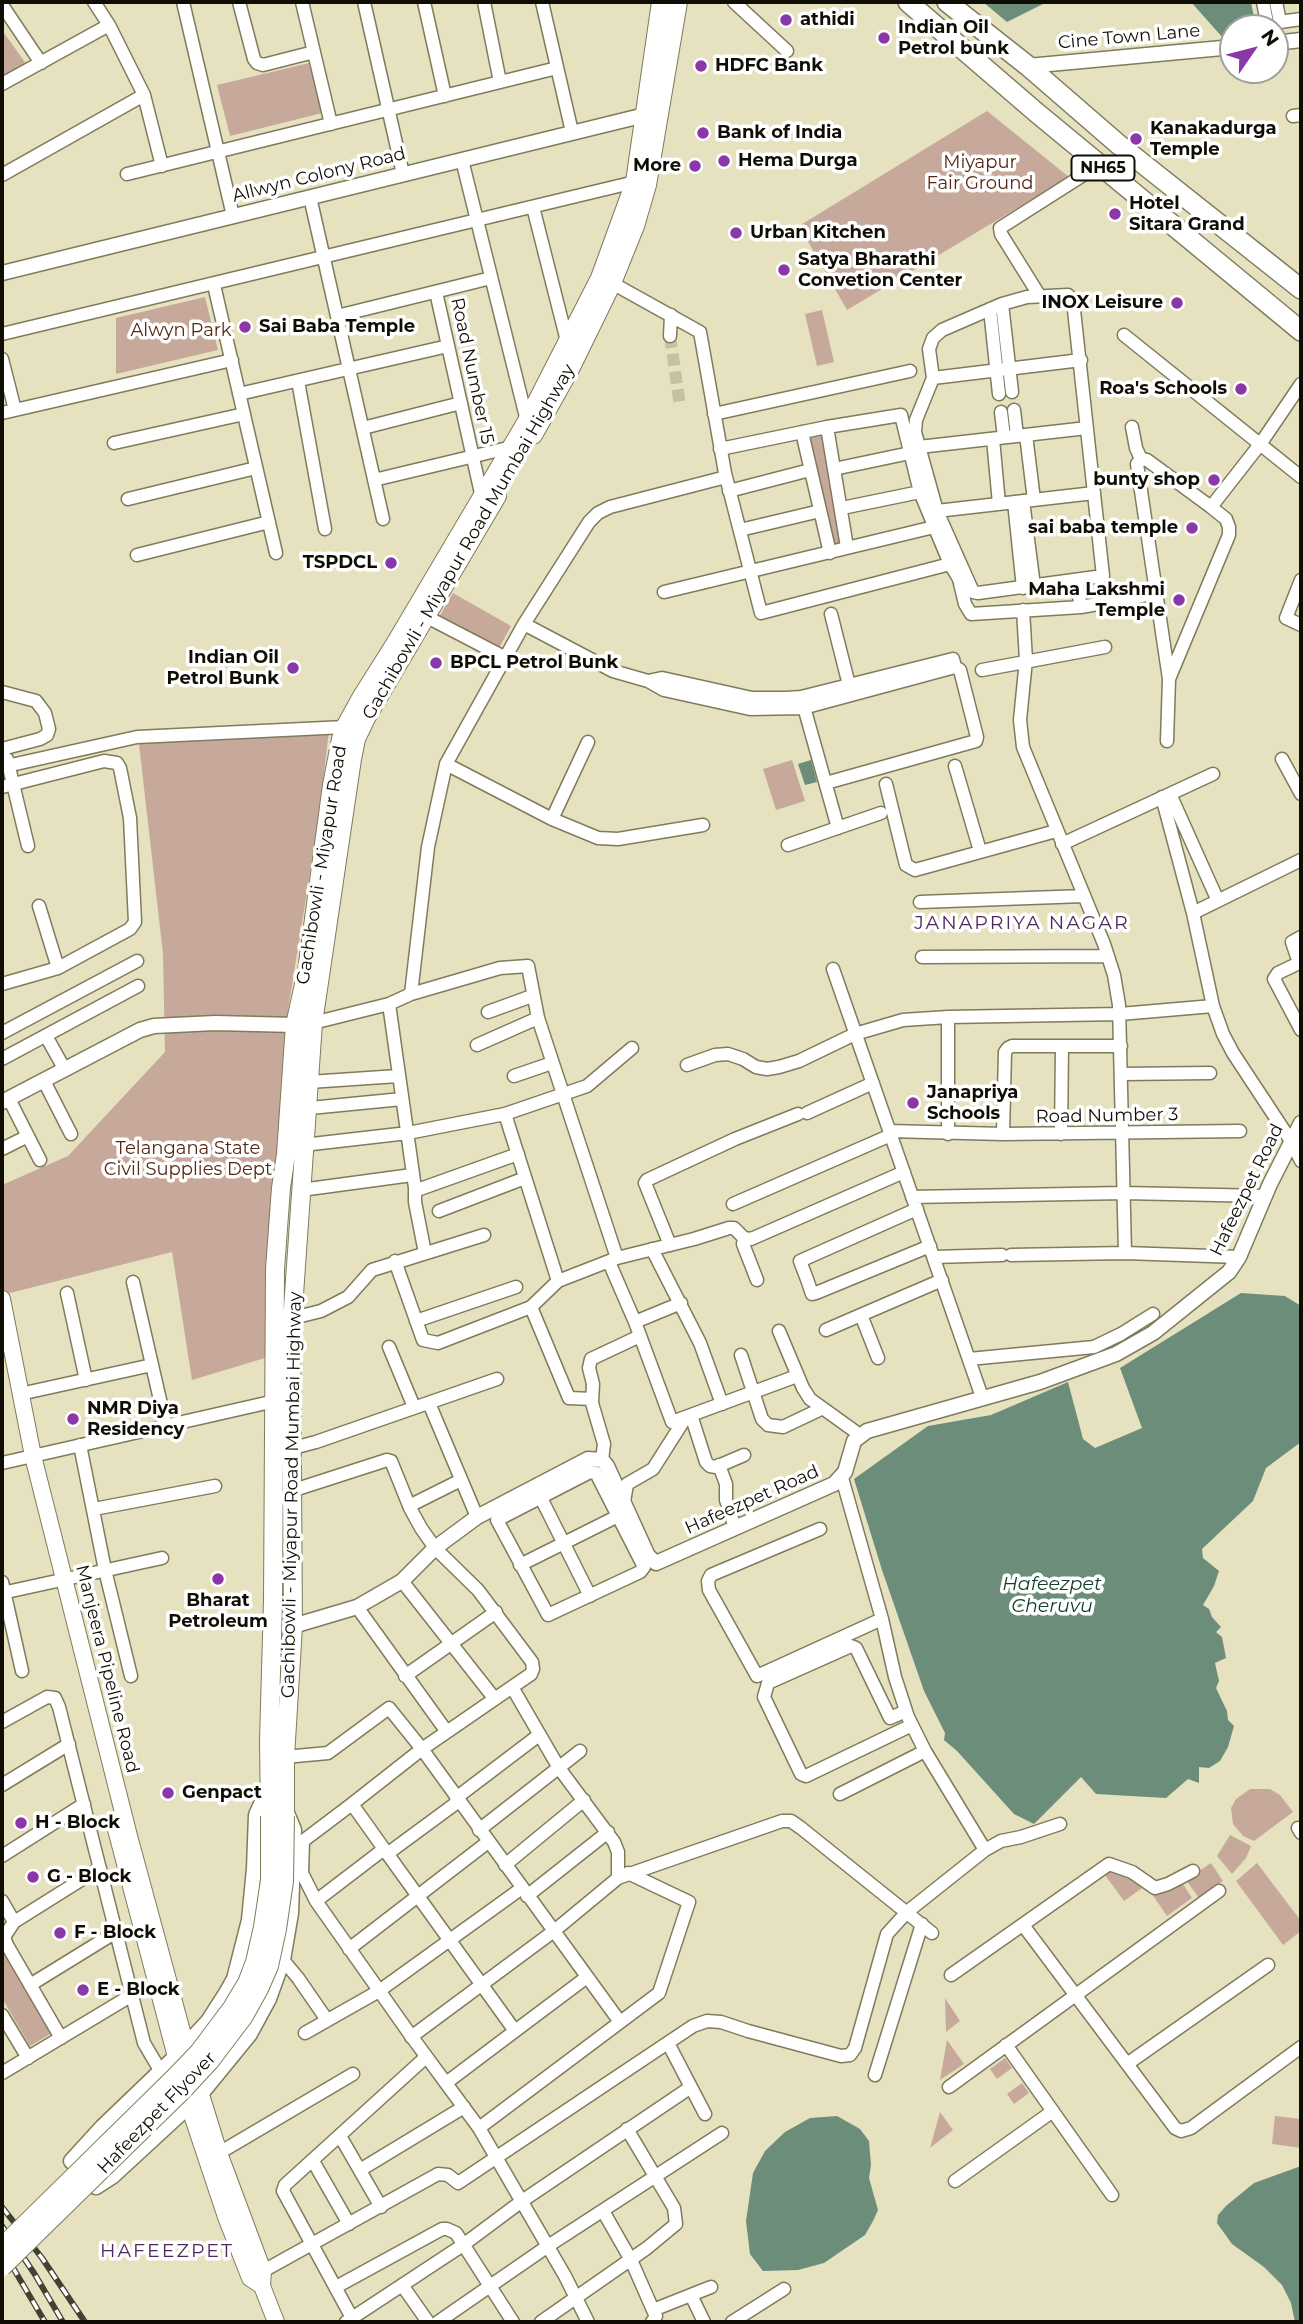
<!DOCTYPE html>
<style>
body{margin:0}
#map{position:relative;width:1303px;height:2324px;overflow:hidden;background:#e6e1bf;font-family:Montserrat,sans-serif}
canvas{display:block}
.frame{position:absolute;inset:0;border:4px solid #100e04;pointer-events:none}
.north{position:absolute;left:1219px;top:14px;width:70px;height:70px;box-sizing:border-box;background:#fff;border:2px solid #9f9f9b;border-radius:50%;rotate:55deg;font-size:19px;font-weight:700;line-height:28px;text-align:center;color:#100e04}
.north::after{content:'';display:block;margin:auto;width:24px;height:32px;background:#8a38a7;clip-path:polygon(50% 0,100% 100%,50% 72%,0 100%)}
</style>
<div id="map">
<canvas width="1303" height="2324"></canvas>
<div class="frame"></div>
<div class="north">N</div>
</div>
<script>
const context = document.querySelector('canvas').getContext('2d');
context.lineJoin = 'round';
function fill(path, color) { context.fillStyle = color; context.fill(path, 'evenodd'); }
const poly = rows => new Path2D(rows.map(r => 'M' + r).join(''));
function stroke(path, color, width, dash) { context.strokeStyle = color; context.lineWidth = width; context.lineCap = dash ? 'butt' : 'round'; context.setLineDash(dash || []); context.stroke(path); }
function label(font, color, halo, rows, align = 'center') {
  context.font = font + ' Montserrat,sans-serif'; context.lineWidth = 7; context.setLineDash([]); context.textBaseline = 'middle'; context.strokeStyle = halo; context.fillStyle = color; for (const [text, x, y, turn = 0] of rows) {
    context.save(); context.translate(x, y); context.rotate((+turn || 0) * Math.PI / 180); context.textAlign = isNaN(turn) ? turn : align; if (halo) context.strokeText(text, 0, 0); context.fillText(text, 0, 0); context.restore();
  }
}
const green = poly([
 [2,30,29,68,2,80],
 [309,63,322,113,230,136,217,85],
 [987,111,1069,177,847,310,799,226],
 [205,297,218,350,116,374,116,318],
 [822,310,834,362,817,366,805,314],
 [827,427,847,547,830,553,802,432],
 [453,593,511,626,498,650,439,617],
 [329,731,318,823,288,1010,265,1358,192,1380,172,1252,2,1295,2,1185,68,1156,165,1052,163,954,139,744],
 [792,760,805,801,776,810,763,769],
 [1250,1789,1270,1789,1280,1795,1293,1812,1254,1841,1243,1836,1233,1824,1231,1808,1236,1799],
 [1230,1835,1251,1846,1246,1858,1232,1874,1217,1856],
 [1211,1863,1223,1881,1199,1898,1186,1880],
 [1257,1863,1301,1921,1301,1931,1283,1945,1236,1881],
 [1107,1871,1126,1874,1142,1888,1124,1901,1105,1875],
 [1181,1881,1192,1898,1167,1916,1150,1891],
 [2,1948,52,2033,30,2046,2,1998],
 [945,1998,960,2021,946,2032],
 [947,2040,964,2064,940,2080],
 [1005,2058,1012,2068,997,2079,990,2069],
 [1022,2083,1029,2093,1014,2104,1007,2094],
 [940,2112,953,2130,930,2148],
 [1275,2116,1301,2119,1301,2148,1272,2144]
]);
const water = poly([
 [983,2,1047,2,1007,22],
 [1191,2,1251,2,1256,28,1233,28,1233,46,1231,47],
 [811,760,817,782,805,785,798,764],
 [1241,1293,1285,1296,1301,1306,1301,1442,1266,1468,1253,1501,1202,1549,1203,1558,1219,1571,1214,1586,1203,1605,1209,1609,1212,1617,1221,1627,1216,1632,1222,1637,1226,1658,1215,1663,1219,1681,1216,1688,1227,1711,1228,1720,1234,1726,1228,1747,1220,1761,1209,1768,1199,1767,1199,1783,1188,1779,1166,1798,1096,1794,1081,1777,1034,1824,1014,1814,957,1751,944,1740,945,1733,924,1691,882,1570,854,1479,928,1426,991,1415,1068,1382,1083,1439,1095,1448,1142,1428,1120,1368],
 [837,2116,860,2129,869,2141,871,2165,869,2178,878,2210,873,2221,865,2235,824,2263,798,2270,763,2271,750,2254,746,2221,753,2173,765,2151,785,2132,810,2118],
 [1301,2166,1301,2322,1295,2322,1291,2303,1282,2285,1264,2267,1232,2244,1217,2223,1218,2215,1226,2206,1254,2183]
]);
const minorTunnel = poly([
 [670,336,680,406]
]);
const minor = poly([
 [94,2,109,25,144,95,162,166],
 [183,2,233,216],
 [239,2,254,59,257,63,263,65,314,52],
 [302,2,331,124],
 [364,2,403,174],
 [424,2,445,96],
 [484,2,500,82],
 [542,2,572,132],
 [734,2,787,51],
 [1263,2,1268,28],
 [1276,2,1280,22,1301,19],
 [2,5,41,63],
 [2,84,109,25],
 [1293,116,1301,115],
 [462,160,527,421],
 [127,174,557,68],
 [2,175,144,95],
 [310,197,383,519],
 [533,207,568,345],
 [612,283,700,332,725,473,761,613,950,564],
 [214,285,276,553],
 [436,292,482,498],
 [1039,295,1001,234,1000,228,1099,165],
 [1068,295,1073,301,1103,576,978,593,973,592,937,511,915,432,916,420,933,378,929,349,933,338,942,330,1002,304,1027,297,1068,295],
 [1002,304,1012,392],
 [990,309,999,394],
 [337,316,491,278],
 [2,334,635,182],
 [1124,335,1301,477],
 [670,336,671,315],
 [2,359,15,410],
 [933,378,1081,360],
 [298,381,325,529],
 [239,394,448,346],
 [1014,410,1017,436],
 [1001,412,1004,437],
 [2,413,232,360],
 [714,414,910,371],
 [827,427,847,547],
 [1132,427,1136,448,1141,459,1147,460,1211,507,1226,519,1229,527,1229,535,1169,679],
 [363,428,461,403],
 [802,432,830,553],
 [1026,435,1034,500],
 [993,439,999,504],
 [114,443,244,414],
 [919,447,1087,428],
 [720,449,827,427,901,415,920,492,950,564,959,579,965,604,971,614,1081,607,1157,593],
 [1141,459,1137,464,1169,679,1167,741],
 [834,469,910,453],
 [374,480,512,447],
 [729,491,810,470],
 [128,499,256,468],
 [1023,501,1034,586],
 [1014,502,1023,588],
 [1211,507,1261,443,1301,384],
 [842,508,920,492],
 [937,511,1094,493],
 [740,530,820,511],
 [137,555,269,522],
 [1301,580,1286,618,1301,625],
 [1076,581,1081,607],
 [664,592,934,527],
 [1023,610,1026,660,1020,720,1023,747,1104,944,1114,975,1119,1005,1125,1253],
 [831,614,849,685],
 [427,617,504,657],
 [524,624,613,671,648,681,664,690,750,709,803,708,955,667],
 [982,670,1105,647],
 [648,681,662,678,752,698,786,698,801,697,953,659,955,667,960,670,977,737,976,741,826,783],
 [2,692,36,701,45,713,49,729,47,735,40,739,2,749],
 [802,700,838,828],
 [7,759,28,846],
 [1282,759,1301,794],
 [446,764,552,819,598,838,618,839,703,825],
 [955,766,980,851],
 [2,767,137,737,345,727],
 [886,784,906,865,915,870,1056,831],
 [2,787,104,761,117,763,120,768,130,818,135,922,130,929,58,968,2,984],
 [1170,794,1218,901],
 [1162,797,1193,913,1213,1006,1223,1034,1233,1053,1291,1141,1301,1161],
 [552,819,588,742],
 [1062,844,1213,774],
 [788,845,881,813],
 [920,902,1084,896],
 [39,906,58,968],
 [1193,913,1301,860],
 [1301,937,1292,942,1299,963,1278,973,1274,979,1301,1030],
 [922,957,1108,956],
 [833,969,982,1397],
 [411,994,428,847,446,764,524,624,589,522,598,513,610,507,726,477],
 [389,1004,415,1188,420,1189,518,1154],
 [488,1012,532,996],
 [948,1017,948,1134],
 [313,1023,389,1004,411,994,500,968,528,966,538,1018,617,1258],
 [2,1033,137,961],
 [46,1036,65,1070],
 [477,1045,538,1018],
 [2,1059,138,986],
 [687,1065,715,1055,728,1054,743,1059,756,1067,767,1069,779,1067,799,1061,855,1034,903,1020,948,1017,1120,1014,1213,1006],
 [1121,1074,1210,1073],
 [514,1076,552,1063],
 [44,1081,71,1134],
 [309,1082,398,1076],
 [9,1099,40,1160],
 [300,1109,402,1099],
 [807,1113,873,1083],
 [505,1114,558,1281],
 [889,1131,1003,1134,1240,1131],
 [1003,1134,1005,1052,1008,1048,1012,1046,1121,1046],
 [1061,1134,1062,1046],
 [304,1143,312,1144,408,1133,505,1114,587,1086,632,1048],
 [2,1149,28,1136],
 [415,1188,415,1202,425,1253],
 [301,1190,412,1175],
 [912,1197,1123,1193,1265,1196],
 [733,1204,891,1135],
 [917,1209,800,1261,808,1282,812,1294,816,1293,930,1246],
 [439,1211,525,1178],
 [744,1238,743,1244,757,1280],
 [670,1245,645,1183,647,1180,735,1139,798,1114],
 [652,1249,700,1343,722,1404],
 [1011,1255,1125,1253,1239,1257],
 [934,1257,1002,1255],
 [395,1261,423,1340,438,1343,531,1307,558,1281,617,1258,694,1239,729,1228,734,1228,744,1238,751,1239,904,1172],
 [609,1262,635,1322,672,1422,797,1376],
 [133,1282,166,1426],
 [67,1293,86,1380],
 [531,1307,569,1398,592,1399],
 [861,1315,878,1358],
 [293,1318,321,1311,348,1297,372,1270,484,1235],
 [416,1321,516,1287],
 [635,1322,681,1303],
 [826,1330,942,1280],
 [779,1331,803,1388,810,1399,860,1435],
 [389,1347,414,1407],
 [741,1355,762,1419,768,1425,783,1427,821,1409],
 [969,1359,1094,1347,1121,1334,1153,1314],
 [20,1394,152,1365],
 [429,1403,477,1517],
 [691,1415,706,1462,710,1466,716,1467,744,1455],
 [80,1445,105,1570,131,1676],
 [293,1448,316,1442,497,1379],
 [602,1460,604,1444,592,1403,593,1384,589,1368,591,1359,640,1336],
 [2,1463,275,1401],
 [719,1465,726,1484,726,1500,735,1528],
 [590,1472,596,1473,644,1567,640,1572,548,1615,497,1520,590,1472],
 [537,1490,590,1596],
 [291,1491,387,1460,391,1461,410,1508,421,1528,435,1548,478,1590,532,1662,533,1669,531,1674,422,1749,352,1804,384,1849],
 [624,1502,627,1484,653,1469,686,1417],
 [409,1506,461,1480],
 [94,1509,215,1486],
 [820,1529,711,1575,708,1581,709,1590,757,1676,882,1619],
 [520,1565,618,1516],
 [402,1581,494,1698],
 [2,1582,22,1671],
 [2,1593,162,1558],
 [357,1607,447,1732],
 [405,1676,496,1612],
 [512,1687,559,1768,614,1842,618,1852,618,1878],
 [906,1711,890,1718,856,1648,851,1646,768,1683,764,1697,801,1774,806,1776,912,1725],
 [2,1722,47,1697,55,1698,59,1707,144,2043,161,2072],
 [285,1757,328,1753,389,1708,422,1749,620,2022],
 [2,1785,69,1744],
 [840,1794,925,1751,908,1717,895,1677,882,1619,842,1478],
 [456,1798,539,1735],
 [352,1804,303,1841,302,1873,316,1901,409,2033,479,2128,565,2276,588,2322],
 [1298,1828,1301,1833],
 [479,1830,580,1751],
 [985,1850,1001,1841,1021,1837,1060,1824],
 [387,1854,459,1801],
 [2,1856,84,1804],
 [505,1865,584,1800],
 [527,1896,608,1832],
 [2,1901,14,1922,4,1937,7,1945,61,2038],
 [316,1901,384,1849,515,2031,446,2083],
 [14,1922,100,1868],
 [1023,1925,1175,2128,1181,2131,1191,2128,1301,2047],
 [349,1949,488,1842],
 [283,1960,298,1978,327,2020],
 [951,1975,1109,1864,1132,1872,1155,1888,1168,1884,1193,1871],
 [30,1985,116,1932],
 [2,2015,28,2058],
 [515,2031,587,1977],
 [305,2033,379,1991,522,1888],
 [411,2037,554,1931,618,1878,782,1821,791,1821,801,1828,932,1933],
 [668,2043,705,2114],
 [1006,2045,1112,2195],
 [1127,2064,1268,1965],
 [2,2073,132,1995],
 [875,2075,922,1924],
 [949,2087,1219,1891],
 [479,2128,659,1993,689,1902,628,1873],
 [340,2136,381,2207],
 [219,2153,353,2074],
 [313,2161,349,2224],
 [360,2170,464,2107],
 [955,2181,1053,2111],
 [603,2211,631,2260,653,2310,656,2316,652,2322],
 [256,2275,438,2174,448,2175,458,2183,693,2026,707,2021,721,2022,748,2031,841,2056,850,2055,855,2048,887,1934,907,1912,985,1850,925,1751],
 [402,2285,428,2322],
 [336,2287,442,2229,447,2229,456,2233,513,2322],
 [691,2295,704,2322],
 [653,2310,711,2287],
 [352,2318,283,2191,285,2185,426,2057],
 [346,2322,463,2245,522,2201,691,2087],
 [438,2322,548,2246,722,2133],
 [541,2322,647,2248,676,2224,674,2208,627,2129],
 [732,2322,784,2289]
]);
const tertiary = poly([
 [1275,43,1301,40],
 [1028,66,1233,47],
 [2,273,645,115],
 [2,1102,140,1030,154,1026,215,1023,295,1025],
 [293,1626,357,1607,402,1581,435,1548,477,1517,588,1459,602,1460,607,1466,648,1556,656,1563,834,1484,845,1472,854,1441,867,1431,1040,1382,1116,1354,1153,1333,1229,1272,1239,1257,1270,1184,1301,1123],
 [201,2094,250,2034,269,1999,283,1960,291,1913,294,1830,287,1813],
 [189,2106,113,2176,96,2187,71,2161,102,2127,175,2057,208,2021,226,1993,234,1979,249,1920,254,1869,256,1815,261,1804,271,1797]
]);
const secondary = poly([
 [2,1299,33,1456,129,1836,186,2046,219,2153,263,2271,262,2286,276,2322],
 [114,1822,189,2106,226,2217,250,2278,262,2286]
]);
const primary = poly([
 [533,435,571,367,612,283,635,226,647,185,678,2],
 [270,1816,269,1741,273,1601,275,1269,281,1188,286,1154,295,1025,307,971,332,785,341,739,345,727,361,698,395,644,527,421,600,278,635,182,661,2],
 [285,1816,285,1757,293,1626,291,1337,313,1023,352,759,356,739,366,718,497,496]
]);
const trunk = poly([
 [908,2,1037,113,1301,331],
 [947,2,1028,66,1118,144,1301,289]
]);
const rail = poly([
 [2,2207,42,2258,85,2322],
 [2,2226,34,2273,63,2322],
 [2,2249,45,2322]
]);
const primaryBridge = poly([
 [2,2247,173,2079,199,2052,232,2008,247,1983,255,1962,263,1927,270,1880,270,1816],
 [2,2267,184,2089,210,2061,244,2016,259,1989,269,1966,277,1929,284,1881,285,1816]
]);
const markers = [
 [786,20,7,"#8a38a7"],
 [884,38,7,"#8a38a7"],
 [701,66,7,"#8a38a7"],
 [703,133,7,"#8a38a7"],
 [1136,139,7,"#8a38a7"],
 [724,161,7,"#8a38a7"],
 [695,166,7,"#8a38a7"],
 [1115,214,7,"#8a38a7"],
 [736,233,7,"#8a38a7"],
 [784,270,7,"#8a38a7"],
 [1177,303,7,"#8a38a7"],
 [245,327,7,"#8a38a7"],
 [1241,389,7,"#8a38a7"],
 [1214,480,7,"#8a38a7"],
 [1192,528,7,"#8a38a7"],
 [391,563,7,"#8a38a7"],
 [1179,600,7,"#8a38a7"],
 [436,663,7,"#8a38a7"],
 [293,668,7,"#8a38a7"],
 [913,1103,7,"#8a38a7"],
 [73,1419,7,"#8a38a7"],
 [218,1579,7,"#8a38a7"],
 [168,1793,7,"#8a38a7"],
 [21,1823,7,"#8a38a7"],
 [33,1877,7,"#8a38a7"],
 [60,1933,7,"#8a38a7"],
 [83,1990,7,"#8a38a7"]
];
const shields = [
 [1103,168,63]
];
const shieldNames = [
 ["NH65",1103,168]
];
const poiNames = [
 ["athidi",800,20],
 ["Indian Oil",898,28],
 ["Petrol bunk",898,49],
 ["HDFC Bank",715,66],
 ["Kanakadurga",1150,129],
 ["Temple",1150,150],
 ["Bank of India",717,133],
 ["Hema Durga",738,161],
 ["More",681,166,"right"],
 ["Hotel",1129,204],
 ["Sitara Grand",1129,225],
 ["Urban Kitchen",750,233],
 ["Satya Bharathi",798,260],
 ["Convetion Center",798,281],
 ["INOX Leisure",1163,303,"right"],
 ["Sai Baba Temple",259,327],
 ["Roa's Schools",1227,389,"right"],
 ["bunty shop",1200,480,"right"],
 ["sai baba temple",1178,528,"right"],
 ["TSPDCL",377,563,"right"],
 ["Maha Lakshmi",1165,590,"right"],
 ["Temple",1165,611,"right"],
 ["Indian Oil",279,658,"right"],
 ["Petrol Bunk",279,679,"right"],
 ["BPCL Petrol Bunk",450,663],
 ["Janapriya",927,1093],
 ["Schools",927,1114],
 ["NMR Diya",87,1409],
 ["Residency",87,1430],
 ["Bharat",218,1601,"center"],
 ["Petroleum",218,1622,"center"],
 ["Genpact",182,1793],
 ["H - Block",35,1823],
 ["G - Block",47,1877],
 ["F - Block",74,1933],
 ["E - Block",97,1990]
];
const streetNames = [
 ["Cine Town Lane",1129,37,-5],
 ["Allwyn Colony Road",319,175,-14],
 ["Road Number 15",472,371,78],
 ["Gachibowli - Miyapur Road Mumbai Highway",469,542,-60],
 ["Gachibowli - Miyapur Road",322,865,-81],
 ["Road Number 3",1107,1116,-1],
 ["Hafeezpet Road",1247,1190,-64],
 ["Gachibowli - Miyapur Road Mumbai Highway",292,1495,-89],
 ["Hafeezpet Road",752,1500,-24],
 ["Manjeera Pipeline Road",107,1669,76],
 ["Hafeezpet Flyover",157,2113,-46]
];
const parkNames = [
 ["Miyapur",980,163],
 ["Fair Ground",980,184],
 ["Alwyn Park",181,331],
 ["Telangana State",188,1149],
 ["Civil Supplies Dept",188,1170]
];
const neighbourhoodNames = [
 ["JANAPRIYA NAGAR",1022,923],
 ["HAFEEZPET",167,2251]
];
const waterNames = [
 ["Hafeezpet",1052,1584],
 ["Cheruvu",1052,1606]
];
fill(green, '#c7a99c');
fill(water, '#6c8d7a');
stroke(minorTunnel, '#c6c1a3', 12, [12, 6]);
stroke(minor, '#7f7b5b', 15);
stroke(tertiary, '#7f7b5b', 17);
stroke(secondary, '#7f7b5b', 18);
stroke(primary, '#7f7b5b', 20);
stroke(trunk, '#7f7b5b', 22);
stroke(minor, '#fff', 12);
stroke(tertiary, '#fff', 14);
stroke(secondary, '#fff', 16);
stroke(primary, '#fff', 18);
stroke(trunk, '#fff', 19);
stroke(rail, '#434131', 6);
stroke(rail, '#fff', 3.5, [10]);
stroke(primaryBridge, '#7f7b5b', 20, []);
stroke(primaryBridge, '#fff', 18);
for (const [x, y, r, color] of markers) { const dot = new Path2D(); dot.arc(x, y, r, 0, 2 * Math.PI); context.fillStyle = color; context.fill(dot); stroke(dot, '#fff', 2.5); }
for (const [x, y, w] of shields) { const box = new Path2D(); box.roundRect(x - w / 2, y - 12.5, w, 25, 5); context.fillStyle = '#fff'; context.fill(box); stroke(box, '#100e04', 2); }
label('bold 16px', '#100e04', null, shieldNames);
label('bold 18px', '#100e04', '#fff', poiNames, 'left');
label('18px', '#100e04', '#fff', streetNames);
label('18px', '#562712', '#fff', parkNames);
context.letterSpacing = '2px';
label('19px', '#4f285e', '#fff', neighbourhoodNames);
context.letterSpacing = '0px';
label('italic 19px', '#123e29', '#fff', waterNames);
</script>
